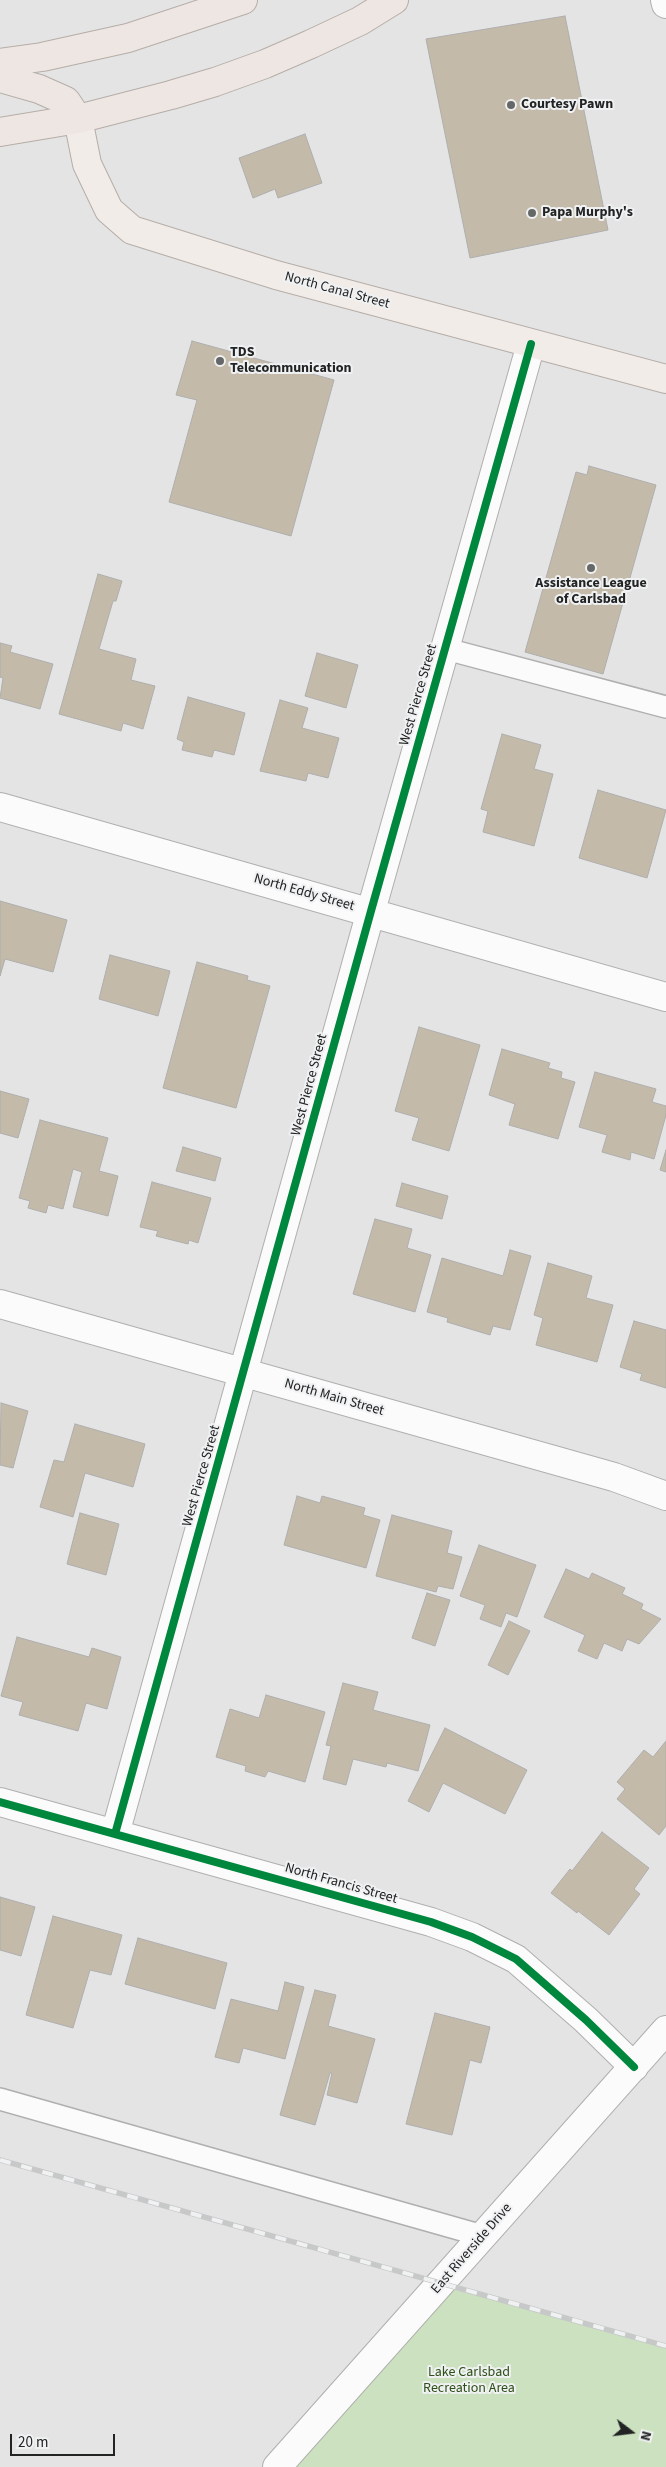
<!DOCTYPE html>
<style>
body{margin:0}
#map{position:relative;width:666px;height:2467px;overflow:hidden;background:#e4e4e4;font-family:"Source Sans 3",sans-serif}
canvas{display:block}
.north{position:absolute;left:606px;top:2407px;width:50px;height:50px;-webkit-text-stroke:4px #f0f1f2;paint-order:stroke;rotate:105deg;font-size:14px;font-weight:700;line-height:20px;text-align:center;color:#222323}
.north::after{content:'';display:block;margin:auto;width:18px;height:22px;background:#222323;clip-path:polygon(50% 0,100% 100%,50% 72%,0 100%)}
.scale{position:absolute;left:10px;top:2434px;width:105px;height:22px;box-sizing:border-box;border:2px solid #222323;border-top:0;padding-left:6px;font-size:15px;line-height:18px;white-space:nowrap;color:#222323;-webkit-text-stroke:4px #f0f1f2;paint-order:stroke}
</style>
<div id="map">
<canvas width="666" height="2467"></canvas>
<div class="north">N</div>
<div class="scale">20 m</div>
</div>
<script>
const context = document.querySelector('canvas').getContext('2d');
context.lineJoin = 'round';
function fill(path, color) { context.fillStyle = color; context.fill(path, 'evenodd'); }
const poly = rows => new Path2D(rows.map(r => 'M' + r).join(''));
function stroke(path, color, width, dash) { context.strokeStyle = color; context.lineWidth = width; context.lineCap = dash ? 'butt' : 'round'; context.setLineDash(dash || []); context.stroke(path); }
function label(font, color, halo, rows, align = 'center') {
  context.font = font + ' "Source Sans 3",sans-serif'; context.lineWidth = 4; context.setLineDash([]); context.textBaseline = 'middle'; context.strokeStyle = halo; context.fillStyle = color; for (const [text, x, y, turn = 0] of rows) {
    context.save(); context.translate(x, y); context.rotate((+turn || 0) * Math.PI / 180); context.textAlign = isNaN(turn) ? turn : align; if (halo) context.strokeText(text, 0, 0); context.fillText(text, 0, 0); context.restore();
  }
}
const green = poly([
 [440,2285,666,2346,666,2467,277,2467]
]);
const building = poly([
 [565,16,608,230,470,258,426,39,565,16],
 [305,134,322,183,278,198,275,189,253,198,239,158,305,134],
 [192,341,334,380,291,536,169,502,197,400,176,395,192,341],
 [589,466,656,485,603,674,525,652,576,472,587,475,589,466],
 [98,574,122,581,116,601,113,601,99,649,136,659,131,680,155,686,143,729,123,723,121,731,59,714,98,574],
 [0,643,12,646,10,652,53,664,40,709,0,698,3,678,0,677,0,643],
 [317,653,358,665,346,708,305,696,317,653],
 [188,697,245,713,234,755,214,750,212,757,182,750,184,742,177,739,188,697],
 [280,700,308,708,302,728,339,738,328,778,308,773,306,781,260,771,280,700],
 [502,734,541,745,534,769,553,774,534,846,483,832,488,811,481,809,502,734],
 [598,790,666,810,647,878,579,858,598,790],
 [0,901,67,920,53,972,5,959,0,976,0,901],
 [110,955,170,971,158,1016,99,999,110,955],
 [197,962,248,976,247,980,270,986,236,1108,163,1088,197,962],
 [419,1027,480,1045,449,1151,412,1140,419,1118,395,1111,419,1027],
 [502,1049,550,1063,548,1068,562,1072,561,1078,575,1082,558,1139,509,1125,515,1104,489,1095,502,1049],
 [595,1072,656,1089,652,1102,666,1106,666,1115,654,1159,631,1152,630,1160,602,1152,607,1135,579,1127,595,1072],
 [0,1091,29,1099,18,1138,0,1133,0,1091],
 [40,1120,108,1138,99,1171,118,1176,108,1216,73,1207,82,1172,73,1169,63,1209,48,1205,46,1213,28,1208,30,1201,19,1198,40,1120],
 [183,1147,221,1158,215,1181,176,1171,183,1147],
 [666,1150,666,1172,660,1170,666,1150],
 [152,1182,211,1198,198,1243,189,1240,188,1244,156,1236,158,1231,140,1227,152,1182],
 [402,1183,448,1196,442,1219,396,1206,402,1183],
 [375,1219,412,1229,407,1248,431,1255,415,1312,353,1294,375,1219],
 [510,1250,531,1256,510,1330,493,1326,490,1335,447,1322,448,1318,427,1312,442,1258,503,1276,510,1250],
 [548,1263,592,1276,586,1298,613,1305,597,1362,536,1345,543,1318,534,1315,548,1263],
 [634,1321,666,1330,666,1388,640,1380,642,1374,620,1367,634,1321],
 [1,1403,28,1411,13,1468,0,1465,1,1403],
 [75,1424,145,1444,133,1487,85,1473,73,1517,40,1507,54,1460,64,1462,75,1424],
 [297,1496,320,1503,322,1496,365,1508,363,1515,380,1520,366,1568,284,1545,297,1496],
 [80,1513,119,1524,106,1575,67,1564,80,1513],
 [392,1515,452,1531,447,1553,462,1557,453,1589,438,1586,436,1592,376,1576,392,1515],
 [479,1545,536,1565,517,1617,506,1613,501,1627,480,1619,485,1605,460,1596,479,1545],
 [566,1569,589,1579,592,1573,625,1588,622,1594,643,1604,641,1609,661,1619,639,1644,627,1639,622,1651,604,1643,597,1659,578,1651,585,1635,544,1617,566,1569],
 [427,1593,450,1600,435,1646,412,1638,427,1593],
 [509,1621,530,1631,508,1675,488,1665,509,1621],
 [17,1637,89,1657,92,1648,121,1657,107,1709,86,1703,78,1731,19,1715,23,1702,1,1696,17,1637],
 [343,1683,378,1692,373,1710,430,1725,418,1771,387,1763,386,1767,353,1759,346,1785,323,1779,331,1746,326,1745,343,1683],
 [266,1695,325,1712,305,1782,268,1771,265,1777,245,1771,246,1766,216,1757,230,1709,259,1718,266,1695],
 [445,1728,527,1770,505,1814,443,1783,429,1812,408,1801,445,1728],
 [666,1741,666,1826,659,1835,617,1799,625,1789,617,1782,644,1750,653,1757,666,1741],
 [602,1832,649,1868,634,1889,640,1894,609,1935,578,1911,577,1913,551,1893,570,1869,572,1871,602,1832],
 [0,1897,35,1907,21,1956,0,1950,0,1897],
 [53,1916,122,1935,111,1975,90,1970,73,2028,26,2015,53,1916],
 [138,1938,227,1963,215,2009,125,1984,138,1938],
 [285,1982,304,1987,285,2059,243,2048,239,2063,215,2057,231,1999,278,2011,285,1982],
 [315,1990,336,1995,328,2026,375,2039,357,2103,327,2095,332,2073,330,2073,315,2125,280,2115,315,1990],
 [435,2013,490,2027,481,2063,470,2060,452,2135,406,2124,435,2013]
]);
const service = poly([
 [446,649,666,707],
 [0,2099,483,2236]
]);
const minor = poly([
 [665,0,666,4],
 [0,807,666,997],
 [0,1304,614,1477,666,1496],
 [0,1802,431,1922,472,1937,516,1959,586,2020,634,2067],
 [115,1834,371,911,531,344],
 [277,2467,666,2030]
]);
const primary = poly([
 [78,119,87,164,109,210,132,230,276,275,666,379]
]);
const trunk = poly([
 [0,63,42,57,128,38,243,0],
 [0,78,39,89,66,101,78,119],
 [0,132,78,119,171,95,215,82,265,64,311,44,360,21,394,0]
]);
const rail = poly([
 [0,2160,666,2346]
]);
const cycleway = poly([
 [0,1802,431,1922,472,1937,516,1959,586,2020,634,2067],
 [115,1834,371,911,531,344]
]);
const markers = [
 [511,105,5,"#666767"],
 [532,213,5,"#666767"],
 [220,361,5,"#666767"],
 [591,568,5,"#666767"]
];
const poiNames = [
 ["Courtesy Pawn",521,105],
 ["Papa Murphy's",542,213],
 ["TDS",230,353],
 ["Telecommunication",230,369],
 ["Assistance League",591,584,"center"],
 ["of Carlsbad",591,600,"center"]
];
const streetNames = [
 ["North Canal Street",337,291,15],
 ["West Pierce Street",419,695,-74],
 ["North Eddy Street",304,893,16],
 ["West Pierce Street",310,1085,-75],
 ["North Main Street",334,1398,16],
 ["West Pierce Street",202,1476,-74],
 ["North Francis Street",341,1884,16],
 ["East Riverside Drive",472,2249,-49]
];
const parkNames = [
 ["Lake Carlsbad",469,2373],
 ["Recreation Area",469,2389]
];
fill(green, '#cbe1c0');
fill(building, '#c4baa9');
stroke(building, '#aeaeae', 1);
stroke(service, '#afafaf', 24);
stroke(minor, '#afafaf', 30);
stroke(primary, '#b6ada8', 30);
stroke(trunk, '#b6ada8', 30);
stroke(service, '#fbfbfb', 21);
stroke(minor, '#fbfbfb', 28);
stroke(primary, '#f1ece8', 28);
stroke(trunk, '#eee6e2', 28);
stroke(rail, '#c7c8c8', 5.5);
stroke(rail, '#f0f1f2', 4, [11]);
stroke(cycleway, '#00873e', 8);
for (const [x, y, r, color] of markers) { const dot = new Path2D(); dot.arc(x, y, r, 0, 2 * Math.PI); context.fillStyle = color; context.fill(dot); stroke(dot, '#f0f1f2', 2); }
label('bold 14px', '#222323', '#f0f1f2', poiNames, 'left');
label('14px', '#222323', '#f0f1f2', streetNames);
label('14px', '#2d4f17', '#f0f1f2', parkNames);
</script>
